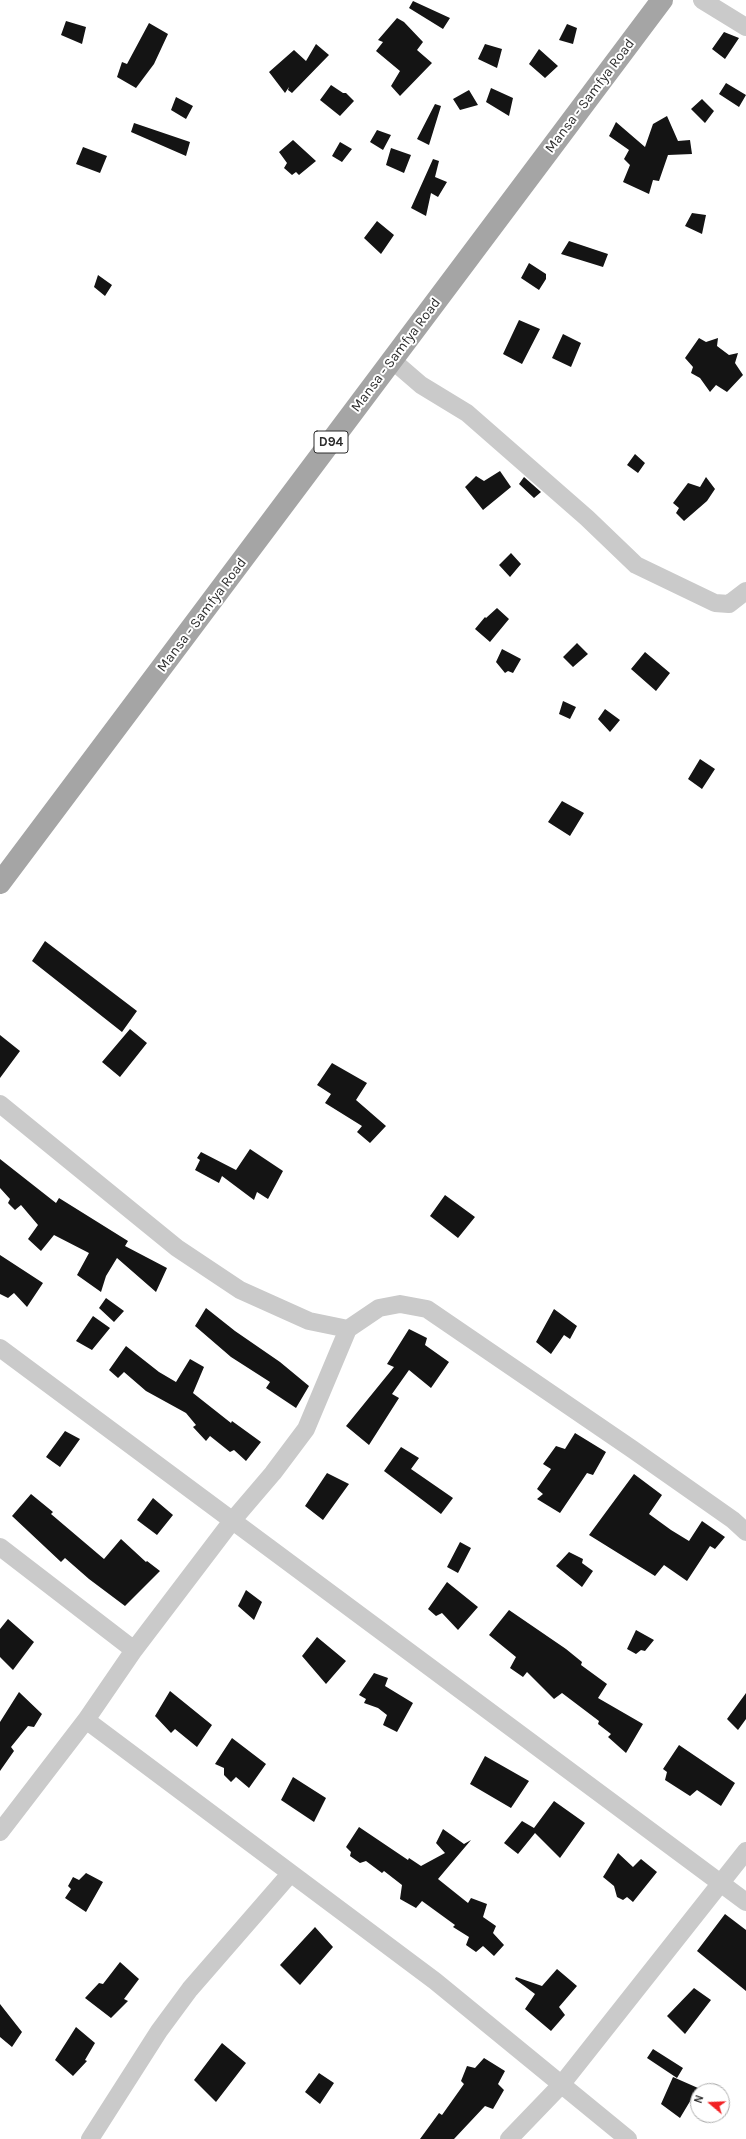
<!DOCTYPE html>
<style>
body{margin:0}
#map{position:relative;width:746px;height:2139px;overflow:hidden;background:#fff;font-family:Karla,sans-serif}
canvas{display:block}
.north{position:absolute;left:690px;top:2083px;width:40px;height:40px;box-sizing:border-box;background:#fff;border:1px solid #ababab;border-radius:50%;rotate:289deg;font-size:11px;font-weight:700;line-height:16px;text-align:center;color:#2d2d2d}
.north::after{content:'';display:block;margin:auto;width:14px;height:18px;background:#f22124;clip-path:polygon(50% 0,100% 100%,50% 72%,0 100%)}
</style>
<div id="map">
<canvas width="746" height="2139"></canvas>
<div class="north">N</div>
</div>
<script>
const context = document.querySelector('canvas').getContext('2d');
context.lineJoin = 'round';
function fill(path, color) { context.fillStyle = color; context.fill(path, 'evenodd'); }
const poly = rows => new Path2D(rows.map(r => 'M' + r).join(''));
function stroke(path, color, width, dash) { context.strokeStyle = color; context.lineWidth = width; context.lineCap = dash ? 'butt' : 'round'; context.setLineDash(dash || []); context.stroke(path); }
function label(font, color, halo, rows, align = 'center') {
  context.font = font + ' Karla,sans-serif'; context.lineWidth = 4; context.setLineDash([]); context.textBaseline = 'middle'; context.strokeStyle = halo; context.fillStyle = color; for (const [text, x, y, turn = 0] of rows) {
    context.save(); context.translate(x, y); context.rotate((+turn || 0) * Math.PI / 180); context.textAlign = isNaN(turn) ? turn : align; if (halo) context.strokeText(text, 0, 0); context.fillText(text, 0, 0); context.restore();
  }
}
const building = poly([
 [413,1,450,18,443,29,409,8],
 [397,18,404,22,423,42,417,50,432,63,400,96,391,86,400,71,376,51,383,42,378,40],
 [66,21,86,27,82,44,61,35],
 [149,23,168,34,154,64,136,88,117,77,122,62,127,64],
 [567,24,577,28,573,44,559,40],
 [724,32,739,38,725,59,712,49],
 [316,44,329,55,292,93,288,90,289,87,285,93,269,72,294,50,306,61],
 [485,44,502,49,497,68,478,59],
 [539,49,558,66,545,78,529,64],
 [726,83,746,95,739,107,719,94],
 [331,85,343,93,346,93,354,101,340,116,320,100],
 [491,88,513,98,509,116,486,102],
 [469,90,478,105,460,110,453,99],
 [176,97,193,106,186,119,171,110],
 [702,99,714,111,705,123,691,109],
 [435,104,441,106,429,145,417,139],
 [667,116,678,141,690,140,692,154,668,155,659,181,653,180,649,194,623,182,630,165,624,159,629,150,609,136,616,122,645,147,653,124],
 [134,123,190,142,186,156,131,132],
 [377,130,391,135,383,150,370,142],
 [293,140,316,161,299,175,296,172,292,175,284,168,287,163,279,152],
 [340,142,352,149,342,162,332,156],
 [83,147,107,156,100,173,76,164],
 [391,148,411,155,404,173,386,165],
 [433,159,439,161,435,177,447,182,438,197,431,193,426,216,411,208],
 [692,213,706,215,702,234,685,226],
 [377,221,394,235,381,254,364,238],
 [569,241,608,254,603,267,561,254],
 [529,263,546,274,546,279,539,290,521,278],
 [98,275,112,285,105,296,94,287],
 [519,320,540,329,522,364,503,354],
 [563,334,581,343,571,367,552,358],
 [699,338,706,342,718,338,717,346,729,355,738,353,735,363,743,375,727,392,716,385,710,392,700,378,691,373,693,367,685,358],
 [635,454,645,463,638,473,627,465],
 [500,471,511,487,483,510,465,487,476,476,484,481],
 [524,477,541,492,534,498,519,484],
 [706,477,715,489,707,501,684,521,676,513,679,508,673,503,688,483,700,487],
 [511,553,521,564,510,577,499,565],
 [497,608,509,619,490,642,475,629,485,617,486,618],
 [577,643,588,654,573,667,563,657],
 [502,649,521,659,513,673,508,671,505,673,496,662],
 [645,652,670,673,656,691,631,669],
 [563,701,576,707,570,719,559,714],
 [605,709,620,720,610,732,598,719],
 [700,759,715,769,702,789,688,779],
 [562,801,584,813,570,836,548,822],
 [45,941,137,1011,122,1032,32,961],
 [130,1029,147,1043,120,1077,102,1062],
 [0,1035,20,1051,0,1078],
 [332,1063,367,1083,356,1100,386,1126,370,1143,357,1132,362,1126,325,1103,331,1094,317,1085],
 [250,1149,283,1171,268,1199,257,1192,254,1200,222,1176,219,1183,195,1170,200,1160,197,1158,201,1152,236,1170],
 [0,1159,56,1203,59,1198,128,1241,125,1246,167,1268,156,1292,117,1258,106,1276,101,1292,77,1275,89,1253,54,1235,41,1251,28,1239,38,1225,21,1205,15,1210,8,1203,10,1199,0,1188],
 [445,1195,475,1217,458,1238,430,1216],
 [0,1255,43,1283,27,1307,14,1293,8,1298,0,1294],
 [106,1298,124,1311,114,1322,99,1308],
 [206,1308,235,1331,280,1362,309,1386,296,1408,266,1388,270,1382,231,1357,195,1326],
 [554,1309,577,1326,570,1339,564,1335,551,1354,536,1342],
 [93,1316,110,1328,92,1350,76,1341],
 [409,1329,427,1338,425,1345,449,1362,431,1388,409,1370,392,1394,399,1398,369,1445,346,1426,394,1367,387,1364],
 [126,1346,159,1372,176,1382,190,1359,204,1367,193,1393,231,1423,232,1421,261,1442,246,1461,234,1450,230,1452,210,1436,206,1441,193,1427,196,1425,186,1413,146,1391,124,1372,118,1378,109,1370],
 [65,1431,80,1439,60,1467,46,1457],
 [575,1433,606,1452,593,1475,587,1473,560,1513,537,1499,543,1494,537,1489,551,1469,543,1464,556,1446,565,1449],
 [401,1447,419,1458,411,1469,453,1498,441,1514,384,1471],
 [327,1473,349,1484,323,1520,305,1506],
 [634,1474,662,1495,649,1514,671,1530,689,1541,702,1521,725,1537,715,1549,710,1546,687,1581,664,1565,655,1576,589,1535],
 [31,1494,53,1512,51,1514,104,1559,121,1539,146,1562,147,1561,160,1571,125,1606,89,1579,65,1558,61,1562,12,1516],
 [153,1498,173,1515,157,1535,137,1520],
 [460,1542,471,1548,458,1573,447,1567],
 [569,1552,583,1559,582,1563,593,1571,582,1587,556,1566],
 [447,1582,478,1607,458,1630,442,1613,436,1616,428,1609],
 [246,1590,262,1602,254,1620,238,1606],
 [509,1610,566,1649,582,1662,581,1665,607,1684,598,1698,643,1724,626,1753,608,1737,611,1734,598,1724,599,1721,562,1693,554,1699,527,1672,523,1677,510,1668,516,1657,489,1635],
 [8,1619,34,1642,13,1670,0,1657,0,1629],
 [636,1630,654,1640,645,1651,641,1650,636,1654,627,1649],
 [317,1637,346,1661,326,1684,302,1656],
 [374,1673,388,1678,385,1686,413,1703,397,1732,383,1725,387,1715,378,1708,364,1703,366,1699,359,1695],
 [170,1691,212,1725,197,1747,175,1729,171,1733,155,1716],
 [19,1692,42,1714,34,1727,28,1726,11,1747,14,1751,0,1771,0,1722],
 [746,1693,746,1719,738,1730,727,1719],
 [232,1738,266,1764,249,1788,236,1777,231,1782,224,1775,224,1768,215,1764],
 [679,1745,735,1783,721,1806,697,1790,690,1796,665,1780,667,1772,663,1769],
 [485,1756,529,1781,511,1808,470,1784],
 [293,1777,326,1798,314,1822,281,1800],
 [554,1801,585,1823,560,1858,535,1833,518,1854,504,1843,522,1821,534,1828],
 [359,1827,408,1860,409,1858,421,1866,445,1853,436,1843,443,1829,464,1844,471,1840,438,1879,468,1903,471,1898,487,1904,483,1917,496,1926,493,1933,504,1945,494,1956,483,1946,476,1952,466,1945,469,1937,453,1927,455,1925,422,1901,416,1908,400,1899,402,1885,384,1871,382,1873,366,1861,360,1863,350,1856,351,1852,346,1847],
 [618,1853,633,1867,641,1859,657,1872,633,1902,627,1897,623,1900,617,1897,614,1886,603,1877],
 [86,1873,103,1882,86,1912,65,1898,71,1889,68,1886,73,1877,79,1880],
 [725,1914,746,1930,746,1991,697,1951],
 [315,1927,333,1947,300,1985,280,1965],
 [120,1962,139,1979,124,1999,128,2001,111,2018,85,1998,99,1983,103,1984],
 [557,1969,577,1986,559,2007,565,2015,551,2031,525,2009,535,1994,515,1979,516,1977,542,1986],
 [694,1988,711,2000,685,2034,667,2016],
 [0,2004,22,2032,12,2047,0,2037],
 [76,2027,95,2043,85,2060,87,2061,73,2076,55,2060],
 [222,2043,246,2063,216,2102,194,2080],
 [653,2049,683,2068,677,2078,647,2058],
 [484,2058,505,2071,498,2084,504,2090,493,2109,485,2106,454,2139,420,2139,439,2113,442,2115,464,2084,461,2081,467,2066,475,2068],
 [319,2073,334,2083,320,2104,305,2092],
 [673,2077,698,2088,680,2118,661,2104]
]);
const minor = poly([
 [702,0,746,27],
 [392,360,421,385,467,413,587,518,636,565,715,603,729,604,746,591],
 [0,1104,177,1248,240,1290,309,1321,348,1329,306,1429,273,1473,232,1521,134,1650,86,1720,435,1981,628,2139],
 [348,1329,379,1308,400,1304,427,1309,632,1449,733,1520,746,1532],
 [0,1348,746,1902],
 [0,1547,134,1650],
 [0,1832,86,1720],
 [90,2139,159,2031,190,1989,290,1874],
 [509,2139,561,2085,746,1851]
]);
const primary = poly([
 [0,883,662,0]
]);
const shields = [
 [331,442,34]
];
const shieldNames = [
 ["D94",331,442]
];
const streetNames = [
 ["Mansa - Samfya Road",590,96,-53],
 ["Mansa - Samfya Road",396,355,-53],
 ["Mansa - Samfya Road",202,615,-53]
];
fill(building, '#141414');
stroke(minor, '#cacaca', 18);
stroke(primary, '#a5a5a5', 22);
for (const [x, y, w] of shields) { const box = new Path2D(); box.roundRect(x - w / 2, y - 11, w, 22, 3); context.fillStyle = '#fff'; context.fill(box); stroke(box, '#2d2d2d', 1); }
label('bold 13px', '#2d2d2d', null, shieldNames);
label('14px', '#2d2d2d', '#fff', streetNames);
</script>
